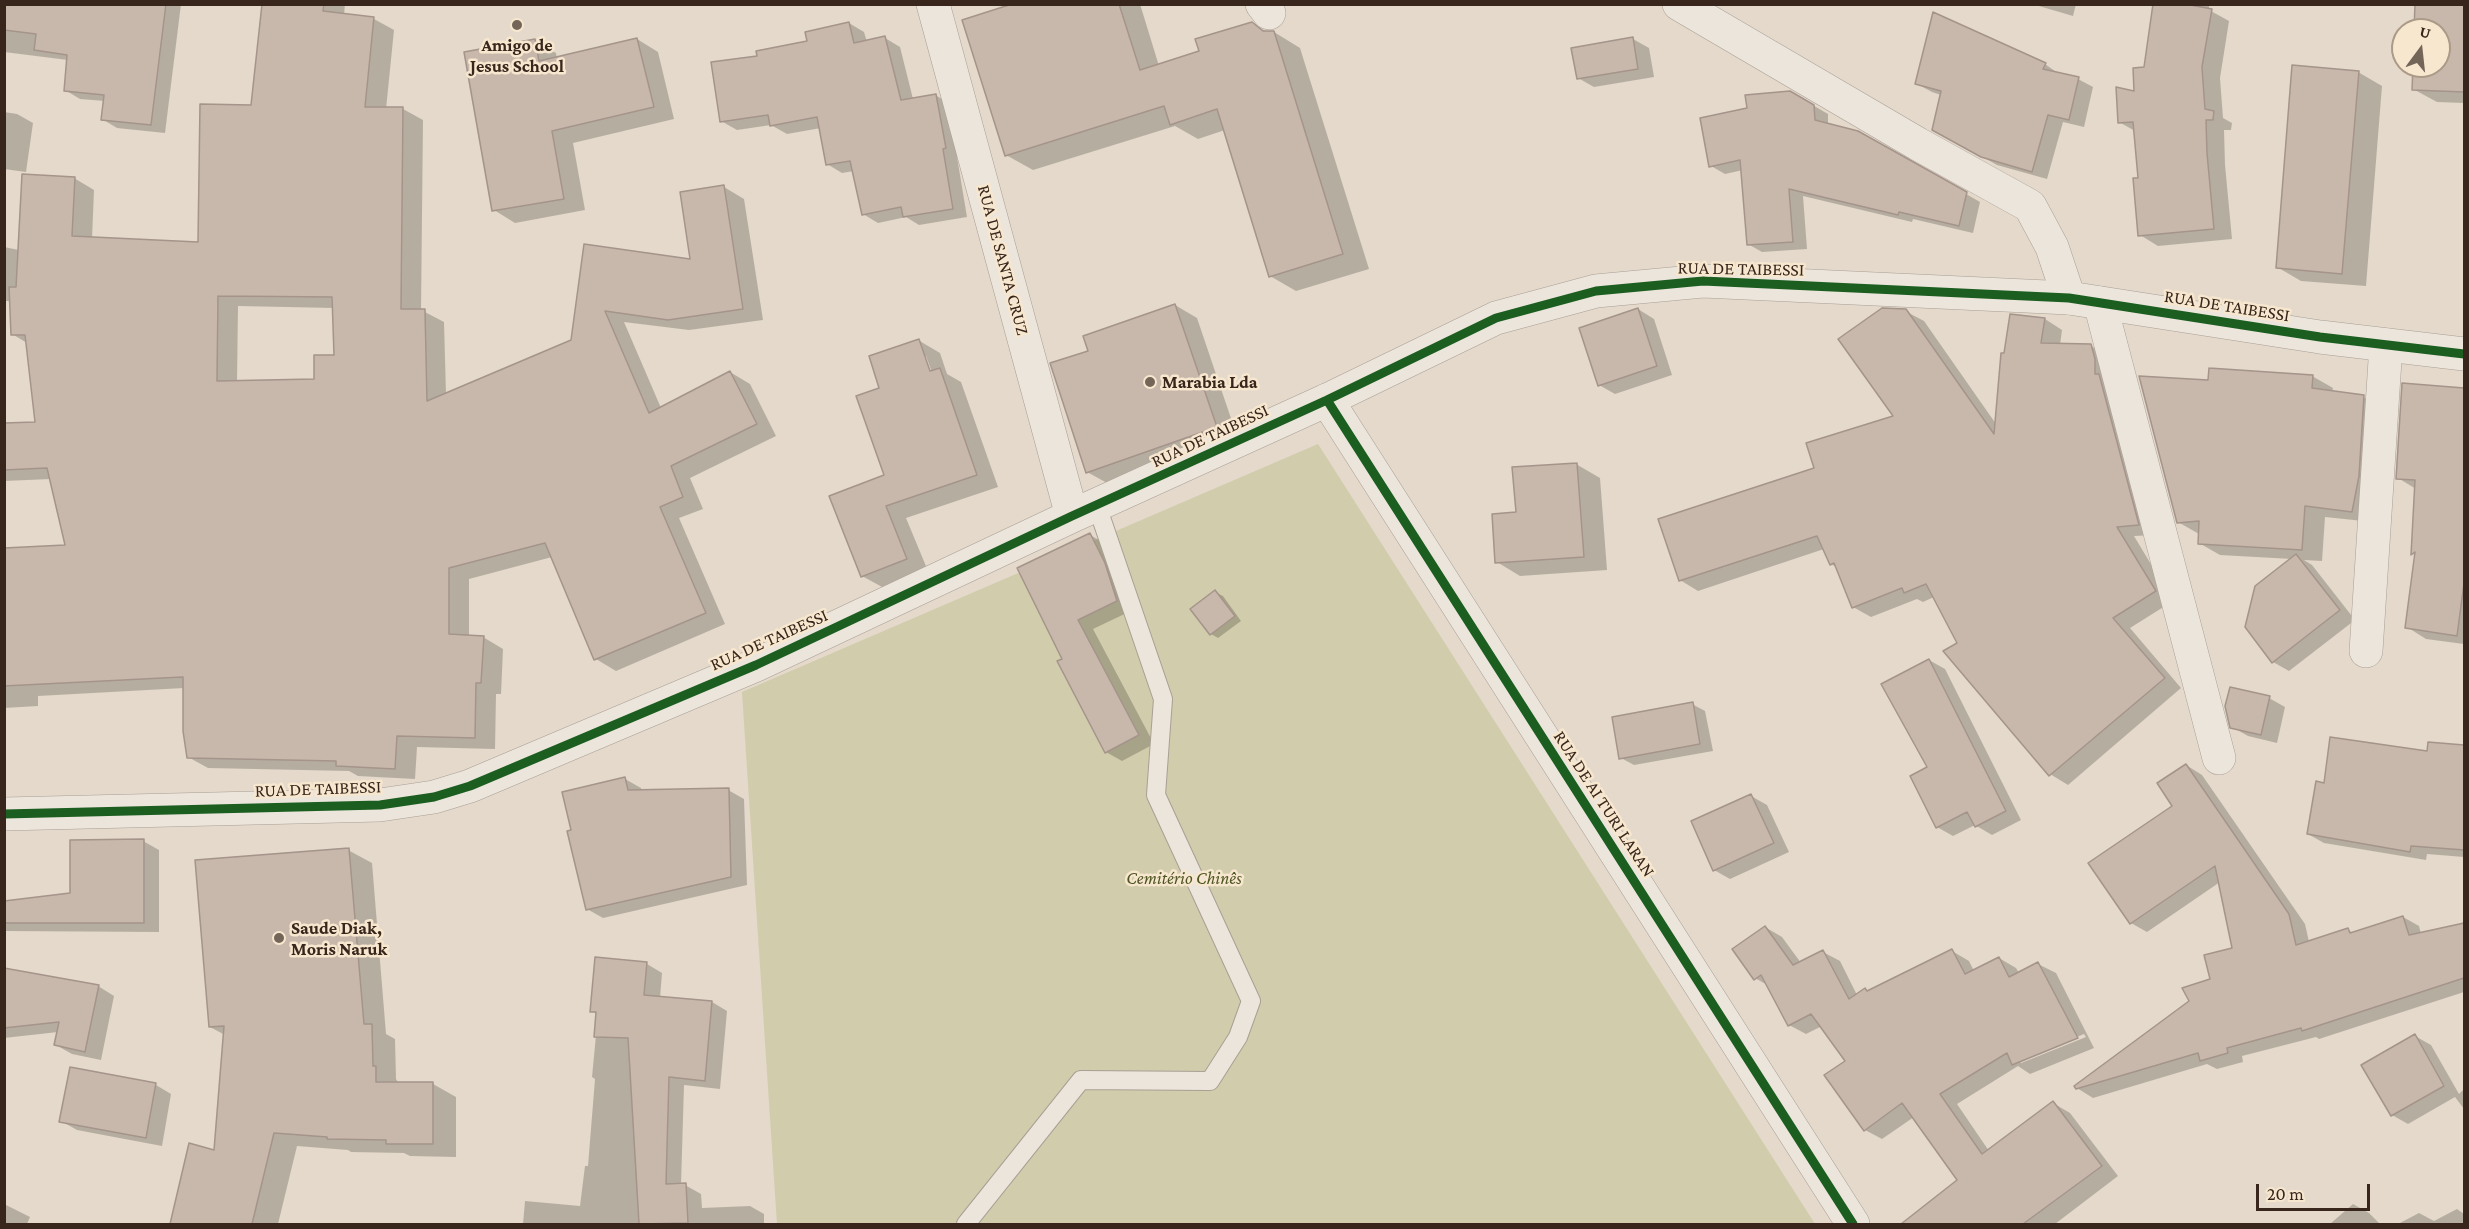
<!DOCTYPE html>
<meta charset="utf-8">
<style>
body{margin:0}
#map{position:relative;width:2469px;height:1229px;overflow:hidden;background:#e4d9ca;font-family:"Crimson Pro",serif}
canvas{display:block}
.frame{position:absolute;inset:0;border:6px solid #38261c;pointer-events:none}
.north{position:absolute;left:2391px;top:18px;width:60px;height:60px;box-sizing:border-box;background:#f7e7cf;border:2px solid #ab9a87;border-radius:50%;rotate:15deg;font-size:16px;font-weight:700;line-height:24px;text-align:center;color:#38261c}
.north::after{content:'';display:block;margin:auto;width:21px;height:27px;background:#746559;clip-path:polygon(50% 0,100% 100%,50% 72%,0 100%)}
.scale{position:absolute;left:2256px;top:1184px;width:114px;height:27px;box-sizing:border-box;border:3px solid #38261c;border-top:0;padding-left:8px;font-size:18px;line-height:21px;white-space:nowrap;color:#38261c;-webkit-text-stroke:4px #f7e7cf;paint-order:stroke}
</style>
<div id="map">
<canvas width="2469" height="1229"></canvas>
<div class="frame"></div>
<div class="north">U</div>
<div class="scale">20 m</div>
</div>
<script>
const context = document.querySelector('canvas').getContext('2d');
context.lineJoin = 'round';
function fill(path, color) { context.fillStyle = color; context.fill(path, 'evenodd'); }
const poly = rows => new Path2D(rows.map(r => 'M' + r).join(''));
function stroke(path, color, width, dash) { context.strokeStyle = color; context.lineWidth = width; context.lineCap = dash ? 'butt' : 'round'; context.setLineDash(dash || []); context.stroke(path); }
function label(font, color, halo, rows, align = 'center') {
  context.font = font + ' "Crimson Pro",serif'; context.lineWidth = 5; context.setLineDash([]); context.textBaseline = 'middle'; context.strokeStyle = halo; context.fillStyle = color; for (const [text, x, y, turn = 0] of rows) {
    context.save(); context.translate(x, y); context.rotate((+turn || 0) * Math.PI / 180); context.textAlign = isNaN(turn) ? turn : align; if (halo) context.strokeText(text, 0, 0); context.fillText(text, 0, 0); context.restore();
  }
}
const cemetery = poly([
 [1318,444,1815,1224,777,1224,742,692]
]);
const shadow = poly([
 [4,4,181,4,165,133,117,128,102,119,105,101,80,99,65,90,68,60,4,52],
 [263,4,345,4,344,15,374,19,394,30,386,109,403,109,423,120,421,310,444,322,446,394,573,341,585,246,692,260,724,187,744,199,763,320,689,330,624,322,661,408,730,372,750,384,776,436,690,478,703,509,679,518,725,624,616,671,596,659,552,557,469,579,469,636,483,637,503,649,501,694,496,694,495,749,417,747,415,779,358,776,349,771,208,768,188,757,184,688,38,696,38,706,4,708,4,549,67,546,51,479,4,481,4,425,36,423,27,343,12,334,11,301,4,301,4,247,19,250,74,178,94,190,92,239,200,244,253,106],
 [238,306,334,308,335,357,315,380,237,382],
 [1017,4,1140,4,1159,66,1201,52,1252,23,1267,32,1274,32,1300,48,1369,269,1296,291,1270,276,1225,130,1198,139,1175,126,1033,170,1006,155],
 [2032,4,2076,4,2073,16],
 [2155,4,2209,4,2209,10,2229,21,2220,78,2223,118,2232,123,2231,130,2224,130,2225,165,2232,239,2158,246,2140,235,2139,179,2135,131,2119,122,2136,93,2145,68],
 [2416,4,2464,4,2464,103,2437,102,2413,89,2414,66,2439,66,2439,30,2415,30],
 [849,23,864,32,867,42,885,38,900,47,913,99,935,95,951,104,961,156,957,157,967,217,919,225,906,217,878,223,863,214,854,171,842,173,827,164,821,128,787,134,771,125,737,130,721,121,759,57,809,43],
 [637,39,658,52,674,119,573,143,585,210,515,223,494,210,535,41,556,53,557,59],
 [1633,39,1649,48,1654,77,1594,87,1578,78],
 [2045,64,2059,74,2078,79,2093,87,2084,127,2063,122,2047,179,1997,165,1934,130,1941,95,1932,92,1917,84],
 [2358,72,2382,86,2366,286,2301,281,2277,267],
 [1790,92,1828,114,1828,125,1858,132,1980,202,1973,233,1913,219,1912,222,1803,196,1807,249,1762,252,1748,244,1743,170,1725,174,1711,166,1748,110],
 [4,112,17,114,33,123,26,172,4,169],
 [1175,305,1197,318,1238,439,1109,484,1087,472,1090,352],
 [1638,309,1654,319,1672,375,1615,394,1599,385],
 [1905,311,1924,321,1996,424,2005,355,2045,319,2062,330,2060,345,2091,346,2109,356,2156,535,2134,536,2173,601,2130,628,2181,688,2068,785,2050,774,1934,597,1923,602,1917,599,1871,617,1853,607,1838,568,1831,564,1824,549,1698,591,1680,580,1816,469,1895,416],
 [918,340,940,353,947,374,961,382,998,487,906,518,928,571,884,588,862,576,885,476,881,389],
 [923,356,926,356,934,378,931,379],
 [2312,376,2333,388,2332,392,2363,397,2384,409,2373,522,2325,517,2322,561,2304,560,2312,565,2355,620,2289,671,2273,662,2292,559,2220,555,2199,543,2199,534,2178,522,2209,381],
 [2404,385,2464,389,2464,644,2426,639,2407,627,2416,556,2413,554,2416,489,2398,478],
 [1576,464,1600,478,1607,570,1520,576,1497,562,1517,514],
 [1090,535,1106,544,1133,610,1093,629,1154,744,1122,761,1106,752,1064,660],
 [1215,592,1223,596,1241,621,1218,638,1211,634],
 [1929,660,1945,669,2021,820,1992,835,1975,825,1953,836,1937,827,1929,768],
 [2269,698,2285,707,2277,743,2248,736,2232,727],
 [1692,704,1705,711,1713,751,1634,765,1621,758],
 [2429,743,2464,746,2464,857,2427,854,2426,860,2324,843,2308,834,2325,784,2428,753],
 [2186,765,2202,775,2305,924,2309,942,2348,930,2353,933,2403,917,2419,926,2421,934,2464,924,2464,992,2319,1039,2316,1037,2242,1056,2243,1062,2217,1069,2207,1064,2093,1098,2077,1088,2191,1001,2212,980,2234,949,2220,882,2147,932,2131,923,2175,806],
 [625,779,641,788,642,791,728,790,744,799,747,885,603,918,587,909],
 [1751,796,1767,805,1789,852,1730,879,1714,870],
 [143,841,159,850,159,932,4,931,4,903,71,894],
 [348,850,372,863,386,1034,395,1039,396,1079,399,1084,433,1084,456,1097,456,1157,410,1156,404,1153,351,1152,348,1150,297,1146,278,1224,171,1224,190,1145,216,1151,225,1035,210,1027],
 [1765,927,1782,937,1801,963,1823,952,1840,961,1857,995,1865,989,1869,992,1952,951,1969,961,1974,971,1999,958,2016,968,2019,973,2038,964,2056,973,2094,1048,2030,1074,2018,1066,1957,1104,1989,1151,2053,1103,2070,1113,2118,1176,2055,1224,1920,1224,1913,1217,1959,1180,1914,1117,1882,1139,1865,1130,1847,1061,1822,1026,1806,1034,1789,1025,1769,986,1755,978],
 [2084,1034,2086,1037,2021,1063,2019,1061],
 [647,964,662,973,660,998,712,1002,727,1011,720,1089,684,1085,681,1185,685,1185,701,1194,702,1208,750,1206,764,1214,764,1224,523,1224,525,1201,580,1206,585,1166,588,1166,595,1079,592,1077,598,1014,591,1011],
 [4,969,98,986,114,996,101,1060,72,1054,56,1045,58,1032,4,1038],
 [2415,1036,2431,1045,2459,1094,2464,1089,2464,1109,2455,1097,2408,1124,2392,1115],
 [156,1085,171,1094,162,1146,77,1130,61,1121],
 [4,1204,30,1217,27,1224,4,1224],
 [2353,1204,2369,1213,2380,1224,2330,1224],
 [2457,1209,2464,1214,2464,1224,2398,1224,2419,1213,2434,1221]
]);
const building = poly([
 [4,4,166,4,151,125,101,120,104,95,64,91,67,55,34,50,36,34,4,30,4,4],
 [262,4,324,4,323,11,374,17,365,107,403,107,401,309,425,309,427,401,571,340,584,244,690,259,680,192,724,185,743,309,668,320,605,311,649,413,730,371,757,424,671,466,683,497,660,507,706,613,594,660,545,543,449,568,449,634,484,636,481,683,476,683,475,738,397,736,395,769,336,766,336,761,187,758,183,731,183,677,4,686,4,548,65,545,47,468,4,470,4,423,35,422,25,335,11,335,9,287,16,287,22,174,75,177,72,236,198,242,200,104,251,105,262,4],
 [218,296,332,297,334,355,314,355,314,379,217,381,218,296],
 [1012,4,1119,4,1140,70,1199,51,1195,39,1252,22,1263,31,1274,31,1343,254,1269,277,1217,109,1170,125,1164,106,1005,156,962,20,1012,4],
 [2153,4,2185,4,2212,9,2202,67,2205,109,2214,111,2213,120,2206,120,2207,153,2214,229,2138,236,2133,178,2138,178,2133,122,2118,123,2116,87,2134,91,2133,68,2144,67,2153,4],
 [2415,4,2464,4,2464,92,2412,90,2413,66,2439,66,2439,30,2414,30,2415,4],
 [1933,12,2046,63,2043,69,2079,77,2069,120,2048,115,2032,172,1981,157,1932,130,1941,91,1915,84,1933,12],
 [849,22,854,43,885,36,901,100,936,94,946,148,943,149,953,209,903,217,901,207,862,215,850,161,826,165,817,117,770,126,768,115,720,122,711,62,757,56,756,51,807,41,805,32,849,22],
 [1633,37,1638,69,1577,79,1571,48,1633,37],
 [637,38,654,107,552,131,564,199,492,211,464,52,535,39,539,61,637,38],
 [2292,65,2359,71,2342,274,2276,268,2292,65],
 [1790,91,1814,105,1815,120,1858,131,1967,192,1959,226,1899,212,1898,215,1789,189,1793,242,1747,245,1740,160,1709,167,1700,118,1747,108,1745,95,1790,91],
 [1175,304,1217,427,1086,473,1050,363,1088,351,1083,336,1175,304],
 [1638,308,1657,366,1598,386,1579,328,1638,308],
 [1882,308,1906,309,1994,434,2001,353,2004,353,2010,314,2045,318,2041,343,2091,344,2095,359,2095,374,2099,374,2139,525,2117,527,2156,591,2113,618,2165,678,2049,776,1943,651,1957,643,1926,584,1904,593,1902,588,1852,608,1834,563,1830,565,1817,536,1679,581,1658,519,1814,468,1806,443,1893,416,1838,339,1882,308],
 [919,339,930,371,940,368,977,475,886,506,907,559,861,577,829,496,884,475,856,396,879,388,869,356,919,339],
 [2209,368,2313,375,2312,388,2364,395,2359,476,2352,512,2305,506,2302,550,2198,544,2199,521,2177,523,2139,376,2208,380,2209,368],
 [2402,383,2464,388,2464,583,2457,636,2405,628,2415,552,2411,555,2415,480,2396,479,2402,383],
 [1577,463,1584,557,1495,563,1492,514,1516,512,1512,467,1577,463],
 [1090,533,1105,563,1117,601,1078,620,1139,735,1105,753,1057,661,1062,659,1017,568,1090,533],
 [2296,554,2340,610,2272,663,2245,627,2255,586,2296,554],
 [1215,590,1235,616,1210,635,1190,609,1215,590],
 [1929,659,2006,811,1975,827,1967,812,1936,828,1910,776,1927,767,1881,684,1929,659],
 [2230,687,2270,696,2261,735,2230,728,2225,706,2230,687],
 [1693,702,1700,744,1619,759,1612,717,1693,702],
 [2330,737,2427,751,2428,742,2464,745,2464,850,2411,846,2410,852,2307,834,2316,781,2324,783,2330,737],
 [2186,764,2289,914,2296,945,2348,928,2350,933,2403,916,2409,935,2464,923,2464,978,2302,1031,2301,1028,2227,1048,2228,1053,2200,1061,2198,1053,2076,1089,2074,1086,2189,1001,2182,988,2210,979,2204,955,2232,948,2215,866,2130,924,2088,863,2172,806,2157,783,2186,764],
 [625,777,628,790,729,788,731,877,586,910,567,831,571,830,562,792,625,777],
 [1751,794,1774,843,1713,871,1691,821,1751,794],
 [144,839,144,923,4,923,4,901,70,893,70,840,144,839],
 [349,848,364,1024,372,1024,373,1066,376,1066,376,1082,433,1082,433,1144,386,1144,386,1140,327,1139,327,1137,274,1133,252,1224,170,1224,189,1143,214,1150,224,1026,209,1027,195,860,349,848],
 [1765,926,1793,965,1823,950,1849,999,1865,988,1867,991,1952,949,1965,974,1999,957,2009,977,2038,962,2078,1038,2012,1065,2007,1053,1940,1094,1982,1154,2053,1101,2102,1166,2023,1224,1901,1224,1957,1180,1902,1103,1864,1131,1824,1075,1845,1061,1811,1014,1788,1026,1761,975,1754,980,1732,949,1765,926],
 [595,957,647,962,644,995,712,1001,705,1081,669,1077,666,1184,686,1183,688,1223,639,1224,628,1038,594,1037,596,1012,590,1012,595,957],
 [4,968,99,985,85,1052,54,1045,59,1022,4,1028,4,968],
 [2415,1034,2444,1086,2391,1116,2361,1065,2415,1034],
 [70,1067,156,1083,146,1138,59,1122,70,1067]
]);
const service = poly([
 [966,1224,1081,1080,1210,1081,1238,1037,1251,1001,1156,795,1163,699,1097,506]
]);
const minor = poly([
 [1262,4,1269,13],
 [1679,4,1918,144,2030,206,2052,247,2069,298],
 [2100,303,2219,758],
 [1327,400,1853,1224],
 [2366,651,2386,345]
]);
const tertiary = poly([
 [933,4,1072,516],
 [4,814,380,805,434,797,470,786,756,665,1072,516,1327,400,1496,318,1596,291,1703,281,2069,298,2320,337,2464,354]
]);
const cycleway = poly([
 [1327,400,1853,1224],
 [4,814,380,805,434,797,470,786,756,665,1072,516,1327,400,1496,318,1596,291,1703,281,2069,298,2320,337,2464,354]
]);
const markers = [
 [517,25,6,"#746559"],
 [1150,382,6,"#746559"],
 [279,938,6,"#746559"]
];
const poiNames = [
 ["Amigo de",517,45,"center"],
 ["Jesus School",517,66,"center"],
 ["Marabia Lda",1162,382],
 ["Saude Diak,",291,928],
 ["Moris Naruk",291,949]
];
const streetNames = [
 ["RUA DE SANTA CRUZ",1003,260,75],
 ["RUA DE TAIBESSI",1741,269,1],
 ["RUA DE TAIBESSI",2227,306,9],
 ["RUA DE TAIBESSI",1210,436,-25],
 ["RUA DE TAIBESSI",769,640,-24],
 ["RUA DE TAIBESSI",318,789,-2],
 ["RUA DE AI TURI LARAN",1604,804,57]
];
const parkNames = [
 ["Cemitério Chinês",1184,878]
];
fill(cemetery, '#d1ccab');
fill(shadow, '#0003');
fill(building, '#c8b7ab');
stroke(building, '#a4948a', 1.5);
stroke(service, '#a99f94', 20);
stroke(minor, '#a99f94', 34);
stroke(tertiary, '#a99f94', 34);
stroke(service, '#ece5dc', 18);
stroke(minor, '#ece5dc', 33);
stroke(tertiary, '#ece5dc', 33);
stroke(cycleway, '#1b5e20', 9);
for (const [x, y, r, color] of markers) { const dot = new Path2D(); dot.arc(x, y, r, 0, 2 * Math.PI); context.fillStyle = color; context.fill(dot); stroke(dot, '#f7e7cf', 2); }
label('bold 18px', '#38261c', '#f7e7cf', poiNames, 'left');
label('18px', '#38261c', '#f7e7cf', streetNames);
label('italic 18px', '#4e5522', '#f7e7cf', parkNames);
</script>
